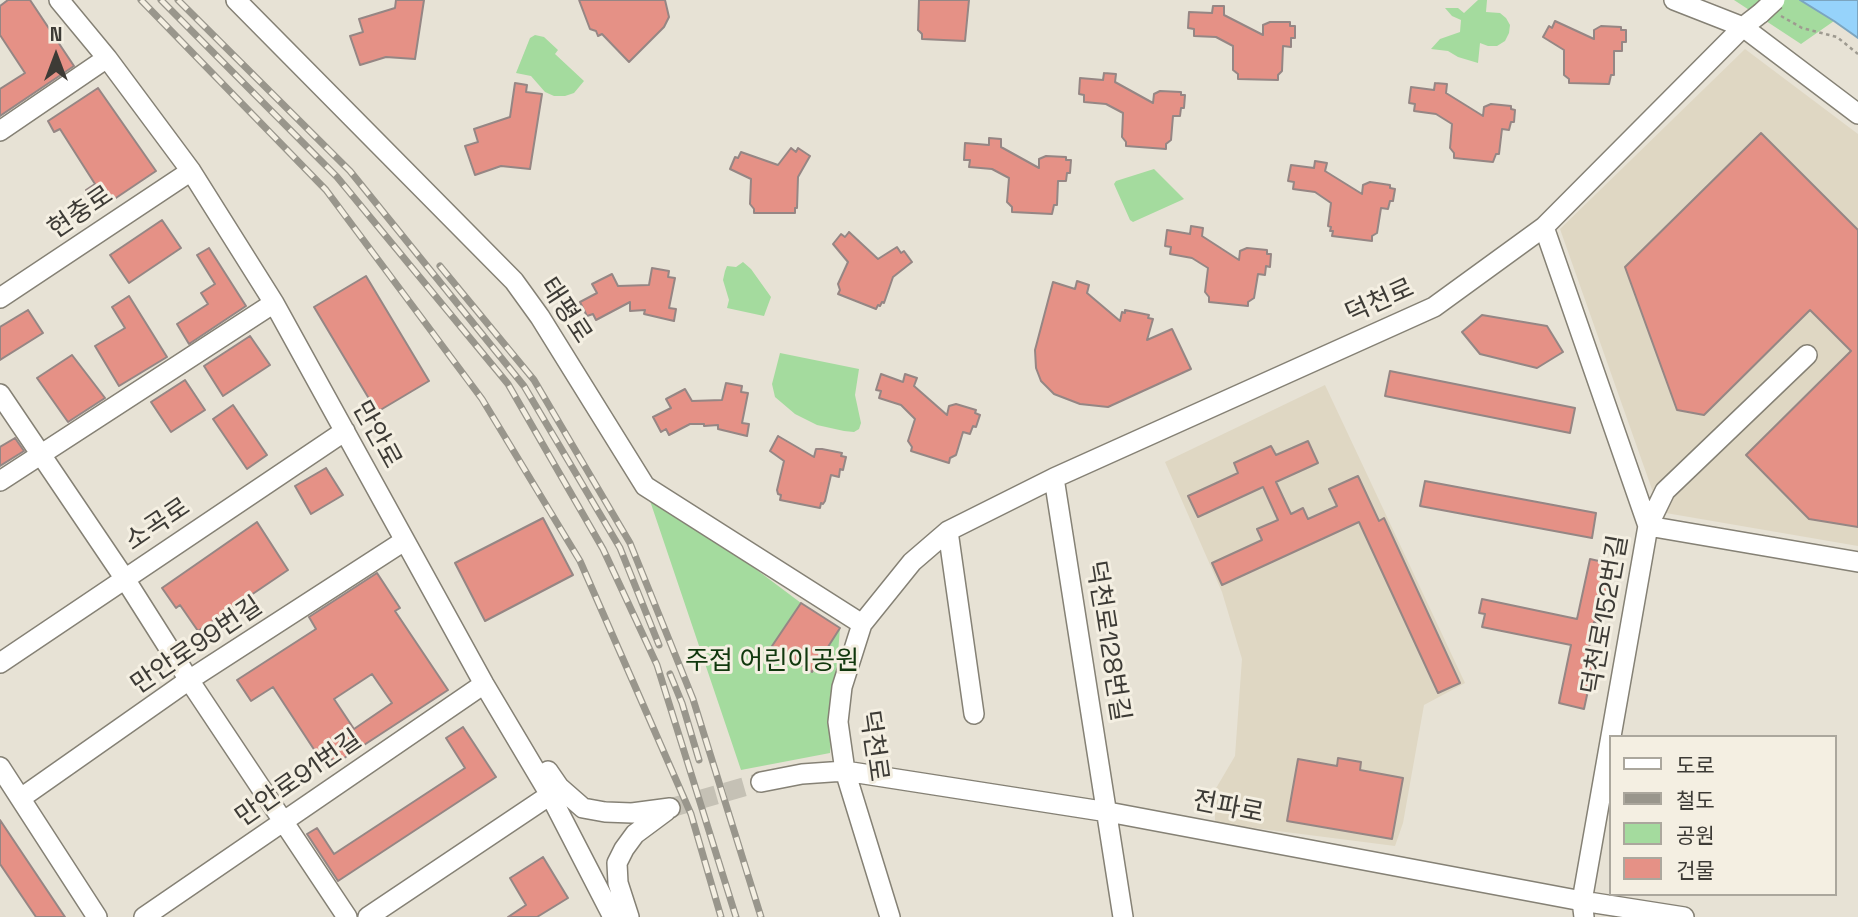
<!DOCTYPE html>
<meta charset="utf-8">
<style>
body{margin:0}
#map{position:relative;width:1858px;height:917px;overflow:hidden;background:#e7e2d5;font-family:"Space Grotesk","Noto Sans KR",sans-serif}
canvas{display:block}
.legend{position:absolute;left:1609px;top:735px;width:228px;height:161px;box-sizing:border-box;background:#f4efe2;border:2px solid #aba79d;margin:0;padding:9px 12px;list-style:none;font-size:21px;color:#3d3b36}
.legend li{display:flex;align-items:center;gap:14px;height:35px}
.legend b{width:35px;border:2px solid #aba79d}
.north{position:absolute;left:21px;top:21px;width:70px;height:70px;-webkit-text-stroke:5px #f4efe2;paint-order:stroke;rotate:0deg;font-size:19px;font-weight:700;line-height:28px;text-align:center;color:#3d3b36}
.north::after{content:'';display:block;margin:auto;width:24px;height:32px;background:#3d3b36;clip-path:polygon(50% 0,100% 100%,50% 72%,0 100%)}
</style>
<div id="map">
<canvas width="1858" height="917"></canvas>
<ul class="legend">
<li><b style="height:9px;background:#fff"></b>도로</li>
<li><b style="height:9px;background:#99968c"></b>철도</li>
<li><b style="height:19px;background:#a4db9e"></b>공원</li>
<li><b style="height:19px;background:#e59186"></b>건물</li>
</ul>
<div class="north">N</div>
</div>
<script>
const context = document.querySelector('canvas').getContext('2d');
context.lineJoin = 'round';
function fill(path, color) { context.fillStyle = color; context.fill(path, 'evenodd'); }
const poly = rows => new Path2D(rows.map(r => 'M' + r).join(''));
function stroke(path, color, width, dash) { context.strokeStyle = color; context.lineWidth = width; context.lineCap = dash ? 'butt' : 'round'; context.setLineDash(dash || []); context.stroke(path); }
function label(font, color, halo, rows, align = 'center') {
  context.font = font + ' "Space Grotesk","Noto Sans KR",sans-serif'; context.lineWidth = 6; context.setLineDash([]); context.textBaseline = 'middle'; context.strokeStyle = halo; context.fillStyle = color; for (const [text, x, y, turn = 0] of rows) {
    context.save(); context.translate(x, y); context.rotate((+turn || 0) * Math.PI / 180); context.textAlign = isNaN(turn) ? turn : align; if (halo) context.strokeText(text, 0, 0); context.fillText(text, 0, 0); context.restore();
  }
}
const built = poly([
 [1745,49,1858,134,1858,546,1660,512,1560,229],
 [1325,385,1465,683,1424,705,1403,823,1395,846,1215,823,1215,790,1235,756,1242,659,1222,592,1165,462]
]);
const green = poly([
 [1478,0,1487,0,1486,12,1500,13,1506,18,1510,25,1509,33,1505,41,1497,46,1488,46,1480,43,1478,63,1458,57,1448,51,1431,49,1440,39,1460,32,1461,20,1452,16,1445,8,1458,8,1464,13],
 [1734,0,1800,0,1834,21,1801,44],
 [535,35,544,37,558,50,555,54,584,81,574,93,565,96,554,96,545,92,531,76,516,73,530,38],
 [1154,169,1184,199,1133,222,1130,220,1114,184,1116,181],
 [743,262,751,269,771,297,764,316,727,308,729,300,723,280,725,271,727,266,736,267],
 [780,353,859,369,855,395,861,423,859,429,854,432,844,431,817,425,795,414,775,397,772,384],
 [645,486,801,603,840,628,830,753,741,770]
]);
const water = poly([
 [1800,0,1858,0,1858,38,1834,21,1800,0]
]);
const building = poly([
 [8,0,30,0,74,66,0,116,0,89,25,73,0,35,0,6,8,0],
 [396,0,424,0,415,59,386,57,360,65,350,36,363,32,359,19,395,8,396,0],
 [579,0,665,0,669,17,664,27,629,62,602,34,598,36,596,31,590,29,579,0],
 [919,0,969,0,965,41,922,39,922,34,918,30,919,0],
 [1213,6,1224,6,1224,15,1263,35,1263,25,1270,22,1290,22,1290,26,1295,26,1295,38,1291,38,1291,47,1283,46,1282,71,1278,75,1278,80,1238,79,1238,74,1233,70,1233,46,1216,37,1194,36,1194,29,1188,28,1189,12,1212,13,1213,6],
 [1555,21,1594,39,1594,30,1601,26,1621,27,1621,30,1626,30,1626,42,1622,42,1622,51,1614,51,1614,75,1611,75,1609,84,1569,83,1569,79,1564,75,1564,50,1543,37,1549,26,1552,28,1555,21],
 [1104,73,1116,74,1115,82,1153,103,1154,94,1160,91,1181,92,1181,95,1185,95,1184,108,1181,108,1180,116,1173,116,1171,140,1166,144,1166,149,1126,146,1126,142,1122,137,1123,113,1106,104,1084,102,1084,95,1079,94,1080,78,1103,80,1104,73],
 [515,83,527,85,526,92,542,94,530,169,501,166,475,175,465,146,478,142,474,129,510,117,515,83],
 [1435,83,1447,84,1446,93,1483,116,1484,107,1491,104,1511,106,1511,109,1515,110,1514,122,1511,122,1509,130,1502,129,1499,154,1496,154,1493,162,1454,158,1454,153,1450,148,1452,124,1436,114,1414,111,1415,104,1409,103,1411,87,1434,90,1435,83],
 [98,88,156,171,98,210,86,190,95,184,60,129,54,132,48,121,98,88],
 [1761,133,1858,230,1858,527,1809,519,1746,455,1851,351,1810,310,1704,415,1677,410,1625,267,1761,133],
 [989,138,1001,139,1001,147,1039,168,1039,159,1046,156,1066,157,1066,160,1071,160,1070,173,1067,173,1066,181,1058,181,1057,205,1054,205,1052,214,1012,212,1012,207,1007,202,1009,178,992,169,969,167,970,160,964,160,965,143,989,145,989,138],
 [791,148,796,152,798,148,810,156,798,177,797,208,795,208,795,213,754,213,754,209,750,204,751,179,730,169,735,157,738,158,741,152,778,165,791,148],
 [1315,161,1327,163,1325,171,1362,194,1363,185,1370,182,1390,185,1390,188,1395,189,1393,201,1390,201,1388,209,1381,208,1377,233,1372,236,1372,241,1332,236,1333,231,1330,231,1331,227,1328,226,1331,203,1315,192,1293,189,1294,182,1288,181,1291,165,1314,168,1315,161],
 [162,220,181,248,129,283,110,255,162,220],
 [1191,226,1203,228,1202,236,1239,260,1240,251,1247,248,1267,250,1267,254,1271,254,1270,267,1266,266,1265,275,1258,274,1254,298,1248,302,1248,306,1209,302,1209,297,1205,292,1208,268,1192,258,1170,254,1171,247,1165,246,1167,230,1190,234,1191,226],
 [849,232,878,259,897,247,901,253,904,251,912,262,893,277,884,303,882,302,880,306,878,305,876,309,838,294,840,290,838,284,848,262,833,244,841,234,845,237,849,232],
 [209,248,246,306,189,344,177,324,208,304,201,293,215,284,197,255,209,248],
 [652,268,669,271,668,277,675,278,669,308,676,309,674,321,644,314,645,310,630,311,630,302,596,320,593,314,587,316,580,302,597,293,592,284,612,274,618,286,649,285,652,268],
 [366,276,429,381,377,412,314,307,366,276],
 [1077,281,1089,285,1087,293,1120,321,1122,312,1125,313,1125,310,1149,315,1148,318,1153,319,1147,340,1172,329,1191,369,1108,407,1080,404,1054,394,1041,381,1036,368,1035,350,1053,282,1075,289,1077,281],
 [129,296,167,357,119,386,95,346,125,328,112,307,129,296],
 [28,310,43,333,0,360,0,327,28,310],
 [1482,315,1547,326,1563,352,1537,368,1480,354,1462,332,1482,315],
 [250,336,270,365,223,396,204,366,250,336],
 [72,355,105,398,68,422,37,378,72,355],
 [1390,371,1575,408,1570,433,1385,396,1390,371],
 [881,374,903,382,905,374,917,378,914,386,947,415,949,406,956,404,976,410,975,413,980,415,976,427,973,426,970,434,963,432,956,455,950,458,949,463,911,451,912,447,908,441,915,419,901,405,879,398,881,391,876,390,881,374],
 [185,380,205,410,171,432,151,402,185,380],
 [726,383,742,386,741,392,748,393,742,423,749,424,747,436,718,429,718,425,704,426,704,424,690,424,669,435,666,429,661,432,653,417,671,408,666,399,685,389,692,401,722,400,726,383],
 [233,405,267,455,247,469,213,419,233,405],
 [778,436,814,457,816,449,822,449,842,453,841,456,846,457,843,470,840,469,839,477,831,475,825,501,823,504,821,503,820,508,780,500,781,495,778,494,777,490,784,461,770,451,778,436],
 [15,438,24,451,0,466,0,447,15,438],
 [1308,441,1318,463,1276,482,1291,514,1303,508,1308,519,1337,506,1329,489,1358,476,1379,521,1384,518,1460,683,1438,693,1359,522,1222,585,1212,563,1262,540,1257,529,1278,520,1263,487,1198,517,1188,496,1238,473,1234,463,1271,446,1276,455,1308,441],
 [326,468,343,495,311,514,295,486,326,468],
 [1425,481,1596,513,1592,538,1420,506,1425,481],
 [543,518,573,575,485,621,455,563,543,518],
 [257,522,288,570,198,631,180,605,176,608,162,588,257,522],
 [1590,559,1612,564,1600,623,1594,622,1589,647,1597,649,1584,709,1559,703,1571,645,1482,627,1485,614,1479,613,1482,599,1577,619,1590,559],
 [377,573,400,608,395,611,448,690,335,764,325,749,317,754,273,687,251,701,237,680,316,629,309,617,377,573],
 [372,674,392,703,354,729,334,699,372,674],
 [801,603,840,628,812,672,772,646,801,603],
 [463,727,496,777,338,881,307,834,317,828,334,854,465,768,446,738,463,727],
 [1338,758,1361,762,1360,770,1403,778,1392,839,1287,821,1298,759,1337,766,1338,758],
 [0,820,65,917,36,917,0,864,0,820],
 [543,857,568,898,537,917,508,917,526,905,510,878,543,857]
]);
const minorTunnel = poly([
 [670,808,761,782]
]);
const path = poly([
 [1781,16,1802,28,1837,37,1858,54]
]);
const minor = poly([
 [59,0,107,58,191,171,274,303,484,684,550,795,613,917],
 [236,0,514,281,540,317,645,486,862,624],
 [1674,0,1743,27,1858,114],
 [0,131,107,58],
 [1544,227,1648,526,1582,901,1584,917],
 [0,298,191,171],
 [1807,355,1665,491,1648,526,1858,562],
 [0,394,125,579,189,680,347,917],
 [1054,478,1123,917],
 [0,481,274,303],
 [948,531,974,714],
 [0,663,345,431],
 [0,767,97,917],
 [548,771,559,787,583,808,605,812,632,813,670,808],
 [761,782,802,774,845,771,1108,812,1582,901,1684,917],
 [21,798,189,680,404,541],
 [144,917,484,684],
 [368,917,550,795],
 [629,917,618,883,617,863,624,849,635,834,666,811],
 [890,917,845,771,838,722,842,687,862,624,912,562,948,531,1054,478,1434,307,1544,227,1743,27,1761,13]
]);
const rail = poly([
 [141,0,326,190,482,399,580,561,691,814,721,917],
 [161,0,337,177,508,384,603,549,657,665,736,917],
 [178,0,350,171,524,386,620,548,659,645],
 [440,266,534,380,630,543,693,699,761,917],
 [670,674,682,703,699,760]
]);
const minorBridge = poly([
 [1761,13,1775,0]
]);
const streetNames = [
 ["현충로",81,213,-34],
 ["덕천로",1380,302,-24],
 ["태평로",565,311,57],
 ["만안로",376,435,61],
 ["소곡로",158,525,-34],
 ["덕천로152번길",1606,615,-80],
 ["덕천로128번길",1107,641,81],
 ["만안로99번길",197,646,-34],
 ["덕천로",873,746,82],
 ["만안로91번길",299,779,-35],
 ["전파로",1228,808,11]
];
const parkNames = [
 ["주접 어린이공원",772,662]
];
fill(built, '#dfd7c3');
fill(green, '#a4db9e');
fill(water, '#96d3fb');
stroke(water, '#7ba5c0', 2);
fill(building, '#e59186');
stroke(building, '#958684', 2);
stroke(minorTunnel, '#c5c1b5', 19, [19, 10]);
stroke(minor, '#858175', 22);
stroke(path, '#9e9a90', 2.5, [3.5, 3.5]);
stroke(minor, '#fff', 19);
stroke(rail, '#99968c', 7);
stroke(rail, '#f4efe2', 4.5, [13]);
stroke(minorBridge, '#858175', 22, []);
stroke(minorBridge, '#fff', 19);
label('26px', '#3d3b36', '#f4efe2', streetNames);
label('26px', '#11380e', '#f4efe2', parkNames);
</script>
